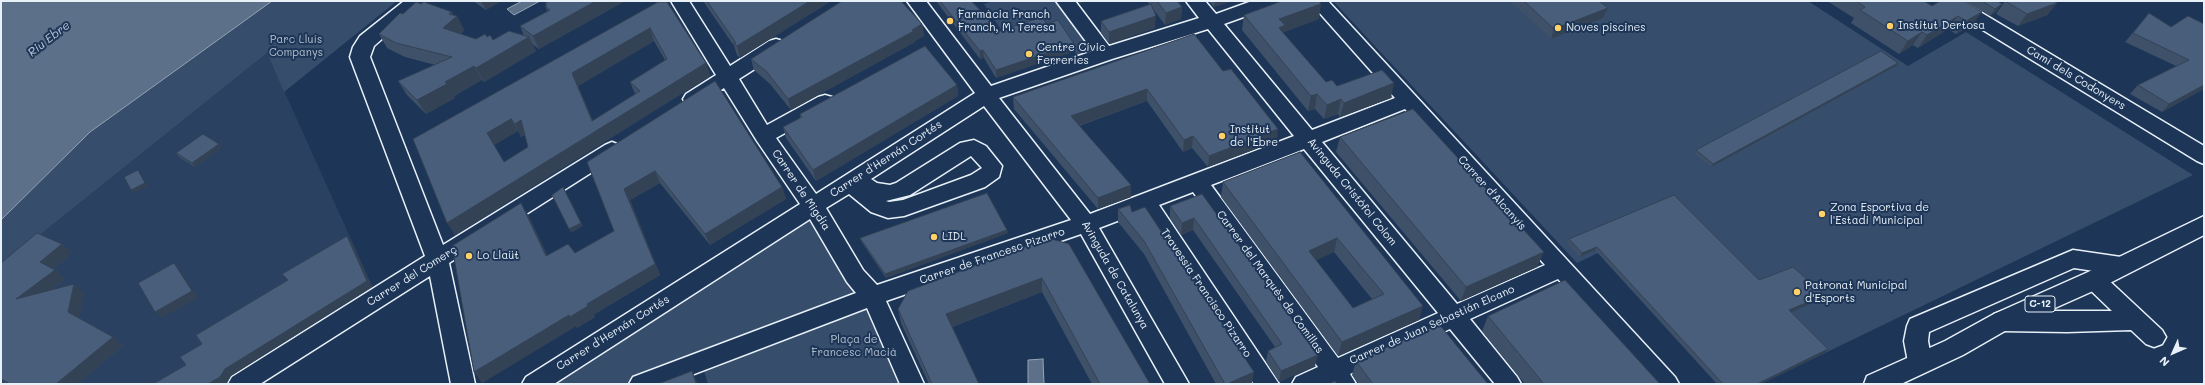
<!DOCTYPE html>
<meta charset="utf-8">
<style>
body{margin:0}
#map{position:relative;width:2205px;height:385px;overflow:hidden;background:#1d3557;font-family:Mali,sans-serif}
canvas{display:block}
.frame{position:absolute;inset:0;border:2px solid #e8f1f8;pointer-events:none}
.north{position:absolute;left:2153px;top:333px;width:40px;height:40px;-webkit-text-stroke:3px #1d3557;paint-order:stroke;rotate:225deg;font-size:11px;font-weight:700;line-height:16px;text-align:center;color:#e8f1f8}
.north::after{content:'';display:block;margin:auto;width:14px;height:18px;background:#e8f1f8;clip-path:polygon(50% 0,100% 100%,50% 72%,0 100%)}
</style>
<div id="map">
<canvas width="2205" height="385"></canvas>
<div class="frame"></div>
<div class="north">N</div>
</div>
<script>
const context = document.querySelector('canvas').getContext('2d');
context.lineJoin = 'round';
function fill(path, color) { context.fillStyle = color; context.fill(path, 'evenodd'); }
const poly = rows => new Path2D(rows.map(r => 'M' + r).join(''));
function stroke(path, color, width, dash) { context.strokeStyle = color; context.lineWidth = width; context.lineCap = dash ? 'butt' : 'round'; context.setLineDash(dash || []); context.stroke(path); }
function label(font, color, halo, rows, align = 'center') {
  context.font = font + ' Mali,sans-serif'; context.lineWidth = 4; context.setLineDash([]); context.textBaseline = 'middle'; context.strokeStyle = halo; context.fillStyle = color; for (const [text, x, y, turn = 0] of rows) {
    context.save(); context.translate(x, y); context.rotate((+turn || 0) * Math.PI / 180); context.textAlign = isNaN(turn) ? turn : align; if (halo) context.strokeText(text, 0, 0); context.fillText(text, 0, 0); context.restore();
  }
}
const built = poly([
 [267,53,374,290,225,384,1,384,1,266]
]);
const green = poly([
 [272,1,397,1,284,92,267,53,1,266,1,220,90,132],
 [993,1,1060,1,1091,47,1090,51,1079,58,1061,31,1006,37,984,4],
 [1333,1,1808,1,1908,66,1966,32,2193,175,1825,353,1598,253,1577,263],
 [813,206,912,384,708,384,703,368,637,384,534,384]
]);
const water = poly([
 [1,1,272,1,90,132,1,220,1,1],
 [522,1,540,1,514,15,507,9,522,1],
 [1043,359,1044,384,1028,384,1028,360,1043,359]
]);
const minor = poly([
 [404,1,425,1,374,46,370,57,443,245,605,145,612,142,619,145,622,150,619,155,449,263,475,384,451,384,430,276,260,384,228,384,232,377,425,256,350,57,353,47,360,36,404,1],
 [671,1,689,1,730,66,769,41,776,39,783,41,785,46,783,51,739,79,767,125,818,97,825,95,832,97,835,102,832,107,776,138,816,194,975,93,907,1,926,1,991,86,1093,51,1056,1,1075,1,1109,46,1199,18,1186,1,1205,1,1216,14,1252,1,1280,1,1277,5,1224,24,1312,130,1395,98,1309,1,1328,1,1675,377,1679,384,1652,384,1558,279,1470,319,1517,377,1521,384,1495,384,1450,329,1350,374,1356,384,1292,384,1296,377,1318,367,1193,192,1159,205,1279,384,1254,384,1141,212,1099,228,1189,384,1165,384,1081,234,886,301,924,384,900,384,867,308,668,384,629,384,633,377,856,293,847,282,810,219,554,384,522,384,526,377,800,204,757,141,724,88,700,104,693,106,686,104,683,99,686,94,716,75,671,1],
 [1208,29,1294,136,1090,214,999,98,1112,59,1208,29],
 [984,106,1071,220,877,285,863,270,826,208,849,194,871,212,888,218,904,216,985,187,999,177,1002,166,986,146,974,140,960,143,896,183,890,185,877,183,871,179,984,106],
 [1405,109,1545,265,1457,304,1322,142,1405,109],
 [1304,149,1438,313,1338,358,1211,185,1304,149],
 [971,156,982,168,971,175,903,200,889,202,886,201,910,195,971,156],
 [1939,1,1962,1,2204,146,2204,164,2197,161,1942,5,1939,1],
 [2073,250,2121,257,2129,260,2132,266,2129,272,2121,275,2074,268,1929,332,1928,341,1932,362,1928,369,1920,372,1912,369,1908,362,1904,341,1907,326,1910,319,2073,250],
 [2094,271,2102,274,2162,330,2166,337,2162,344,2154,347,2146,344,2131,330,2067,332,2002,331,1994,328,1991,321,1994,314,2002,311,2112,311,2086,286,2083,280,2086,274,2094,271]
]);
const major = poly([
 [2204,216,2204,235,2102,287,2010,328,1963,355,1901,384,1864,384,1867,376,1945,341,1994,314,2086,273,2204,216]
]);
const wall = poly([
 [473,1,501,1,486,10],
 [625,1,539,49,532,44,536,51,484,82,482,80,454,96,455,98,426,114,407,95,398,81,435,65,405,57,387,48,379,34,403,14,454,15,457,16,464,30,461,34,476,39,487,37,493,40,524,36,520,26,548,12,545,6,546,5,545,3],
 [703,1,831,1,740,58,737,55,734,46],
 [936,1,973,1,972,1,1000,31,1047,24,1074,44,1075,51,996,78,984,58,980,59],
 [1147,1,1177,1,1182,7,1181,19,1165,25,1153,9,1155,28,1109,44,1101,33,1101,21,1150,5],
 [1209,1,1232,1,1214,7],
 [1510,1,1599,1,1608,8,1603,18,1551,39],
 [1827,1,1888,1,1890,2,1932,6,1940,1,1972,25,1956,34,1948,29,1918,48,1913,45,1899,54,1851,23,1854,18],
 [1965,1,1997,1,1997,11,1990,16],
 [2005,1,2057,3,2047,15,2018,26,1996,14],
 [658,2,706,63,710,76,455,235,413,139],
 [654,41,665,60,630,82,635,94,593,121,578,86],
 [518,131,521,137,525,135,528,147,504,162,494,145],
 [2149,13,2171,27,2204,24,2204,89,2162,112,2130,94,2138,85,2176,66,2125,42],
 [1244,15,1319,19,1284,32,1283,33,1326,82,1337,86,1391,98,1340,117,1338,114,1324,119,1315,109,1308,111,1242,30],
 [922,24,924,36,915,41,915,42,791,110,770,84,754,70,751,59],
 [1194,34,1277,141,1208,167,1192,148,1183,152,1147,101,1079,126,1131,185,1131,197,1098,209,1014,109,1013,97],
 [1896,66,1711,167,1694,153,1696,150],
 [957,85,958,96,816,181,786,138,783,127,800,118,800,114],
 [1340,137,1537,267,1461,301,1336,152],
 [222,147,195,167,179,157,176,153],
 [1300,152,1419,320,1338,356,1221,197,1223,182],
 [1334,252,1372,299,1353,308,1316,260],
 [587,162,782,187,786,199,710,245,660,183,630,200,660,275,593,315,595,317,577,328,576,326,482,383,521,203,528,215,547,255,575,253,614,231],
 [1202,194,1315,366,1279,382,1266,362,1268,351,1275,347,1193,230,1181,235,1170,218,1170,206],
 [1118,209,1132,212,1252,384,1216,384,1144,254,1118,222],
 [1007,230,1008,233,886,278,861,241,860,238],
 [1048,238,1150,384,1092,384,1042,292,952,327,979,384,929,384,901,323,898,309],
 [1569,239,1759,280,1822,299,1791,312,1825,353,1761,384,1717,384,1595,250,1580,257,1567,243],
 [62,244,72,253,53,269,55,270,65,279,51,290,84,293,79,318,113,337,123,346,77,384,7,384,1,380,1,263],
 [1488,316,1660,384,1525,384,1482,331],
 [1356,361,1488,384,1359,384,1352,375]
]);
const shadedWall = poly([
 [481,1,501,1,486,10],
 [596,1,625,1,539,49,533,36],
 [810,1,831,1,740,58,737,46],
 [1079,1,1087,1,1079,4],
 [1215,1,1232,1,1214,7],
 [2057,3,2047,15,2018,26,2027,14],
 [1321,4,1319,19,1284,32,1282,40,1278,34,1279,19],
 [2002,4,1997,11,1990,16,1995,9],
 [1182,7,1181,19,1165,25,1166,13],
 [1608,8,1603,18,1551,39,1554,29],
 [452,12,455,17,457,16,464,30,451,42,443,28,449,14],
 [1982,12,1972,25,1956,34,1966,21],
 [1156,16,1155,28,1109,44,1109,32],
 [1958,16,1948,29,1918,48,1927,35],
 [922,24,924,36,915,41,915,42,791,110,788,99],
 [650,28,654,41,578,86,597,130,706,63,710,76,455,235,447,223,597,131,572,73],
 [1922,32,1913,45,1899,54,1908,41],
 [529,37,536,51,484,82,476,68],
 [1074,44,1075,51,996,78,996,70],
 [983,50,984,58,980,59,980,51],
 [1898,63,1896,66,1711,167,1713,164],
 [474,66,482,80,454,96,455,98,426,114,417,100,445,82],
 [1394,83,1391,98,1340,117,1344,103],
 [957,85,958,96,816,181,813,170],
 [2204,85,2204,89,2162,112,2169,104],
 [1147,89,1147,101,1071,128,1071,116],
 [1317,94,1315,109,1308,111,1311,96],
 [1341,99,1338,114,1324,119,1327,105],
 [511,119,518,131,494,145,487,133],
 [521,120,528,133,521,137,515,124],
 [1278,129,1277,141,1208,167,1209,156],
 [1193,136,1192,148,1183,152,1184,140],
 [219,144,222,147,195,167,192,163],
 [138,170,141,174,148,187,134,193,131,190],
 [655,171,660,183,630,200,660,275,593,315,595,317,577,328,570,317,587,304,655,264,624,189],
 [1131,185,1131,197,1098,209,1098,198],
 [563,187,583,226,571,233,569,229],
 [782,187,786,199,710,245,705,234],
 [521,203,528,215,553,267,546,256],
 [1194,218,1193,230,1181,235,1182,223],
 [1007,230,1008,233,886,278,885,274],
 [347,236,352,242,372,287,231,376,227,383,225,384,208,384,225,369],
 [1337,238,1334,252,1306,265,1309,251],
 [62,244,72,253,50,271,40,262],
 [1597,247,1595,250,1580,257,1582,253],
 [1544,252,1537,267,1461,301,1466,287],
 [174,263,180,270,198,298,162,318,155,312],
 [55,270,65,279,27,308,16,299],
 [1042,278,1042,292,948,328,946,314],
 [74,284,84,293,79,321,68,312],
 [1825,295,1822,299,1787,314,1789,310],
 [1423,306,1419,320,1338,356,1342,342],
 [569,315,576,326,482,383,474,372],
 [113,337,123,346,77,384,56,384],
 [1828,349,1825,353,1761,384,1757,384],
 [1318,355,1315,366,1279,382,1281,371],
 [692,371,698,384,696,384],
 [1254,372,1252,384,1227,384]
]);
const building = poly([
 [550,1,596,1,533,36,520,26,550,10,545,6,547,5,545,3,550,1],
 [707,1,810,1,737,46,733,44,736,43,707,1],
 [842,1,901,1,922,24,912,30,914,31,788,99,767,72,751,59,842,1],
 [940,1,971,1,1000,31,1042,17,1047,24,1058,20,1074,44,996,70,983,50,980,51,940,1],
 [1157,1,1177,1,1182,7,1166,13,1157,1],
 [1282,1,1319,1,1321,4,1279,19,1285,25,1279,28,1326,82,1332,80,1337,86,1382,70,1394,83,1344,103,1341,99,1327,105,1317,94,1311,96,1244,15,1282,1],
 [1524,1,1599,1,1608,8,1554,29,1524,1],
 [1856,1,1888,1,1890,2,1892,1,1924,1,1932,6,1940,1,1964,1,1982,12,1966,21,1958,16,1927,35,1922,32,1908,41,1860,10,1865,7,1856,1],
 [1982,1,1997,1,2002,4,1995,9,1982,1],
 [2005,1,2054,1,2057,3,2027,14,2005,1],
 [416,2,421,4,424,2,452,12,449,14,457,16,443,28,476,39,485,34,487,37,490,35,493,40,509,31,529,37,476,68,474,66,445,82,447,84,417,100,398,81,452,57,396,43,379,34,400,13,403,14,416,2],
 [658,2,667,2,706,63,447,223,413,139,658,2],
 [650,28,667,59,630,82,640,91,592,121,572,73,650,28],
 [511,119,515,124,521,120,528,147,504,162,487,133,511,119],
 [1151,4,1156,16,1109,32,1101,21,1151,4],
 [2149,13,2171,27,2188,16,2204,24,2204,69,2203,69,2204,70,2204,85,2169,104,2138,85,2189,60,2133,33,2149,13],
 [1194,34,1223,71,1231,69,1278,129,1209,156,1193,136,1184,140,1147,89,1071,116,1131,185,1098,198,1013,97,1194,34],
 [925,46,957,85,813,170,783,127,802,117,800,114,925,46],
 [1881,51,1898,63,1713,164,1696,150,1881,51],
 [715,81,782,187,705,234,655,171,624,189,655,264,587,304,588,306,570,317,569,315,474,372,452,246,521,203,546,256,568,244,575,253,614,231,587,162,715,81],
 [1413,109,1544,252,1466,287,1340,137,1413,109],
 [203,134,219,144,192,163,176,153,203,134],
 [1300,152,1423,306,1342,342,1223,182,1300,152],
 [1337,238,1384,294,1353,308,1309,251,1337,238],
 [138,170,145,183,131,190,124,177,138,170],
 [563,187,581,223,569,229,552,195,563,187],
 [987,193,1007,230,885,274,860,238,987,193],
 [1202,194,1318,355,1281,371,1268,351,1282,344,1194,218,1182,223,1170,206,1202,194],
 [1674,195,1759,280,1793,267,1825,295,1789,310,1828,349,1757,384,1723,384,1597,247,1582,253,1569,239,1674,195],
 [1130,205,1132,212,1145,207,1254,372,1227,384,1225,384,1144,241,1118,209,1130,205],
 [37,233,62,244,40,262,55,270,16,299,74,284,68,312,113,337,56,384,10,384,1,379,1,263,37,233],
 [347,236,367,281,225,369,220,377,208,384,153,384,186,365,180,357,202,344,196,335,288,280,282,274,347,236],
 [1048,238,1069,244,1150,384,1100,384,1042,278,946,314,979,384,932,384,898,309,908,291,1048,238],
 [174,263,192,291,155,312,138,283,174,263],
 [1565,280,1660,384,1544,384,1488,316,1565,280],
 [1439,324,1488,384,1373,384,1356,361,1439,324],
 [692,371,696,384,658,384,692,371],
 [1335,381,1337,384,1329,384,1335,381]
]);
const markers = [
 [950,21,4,"#ffd166"],
 [1890,26,4,"#ffd166"],
 [1558,28,4,"#ffd166"],
 [1029,54,4,"#ffd166"],
 [1222,136,4,"#ffd166"],
 [1822,214,4,"#ffd166"],
 [934,237,4,"#ffd166"],
 [469,256,4,"#ffd166"],
 [1797,292,4,"#ffd166"]
];
const shields = [
 [2040,304,30]
];
const shieldNames = [
 ["C-12",2040,304]
];
const poiNames = [
 ["Farmàcia Franch",958,15],
 ["Franch, M. Teresa",958,28],
 ["Institut Dertosa",1898,26],
 ["Noves piscines",1566,28],
 ["Centre Cívic",1037,48],
 ["Ferreries",1037,61],
 ["Institut",1230,130],
 ["de l'Ebre",1230,143],
 ["Zona Esportiva de",1830,208],
 ["l'Estadi Municipal",1830,221],
 ["LIDL",942,237],
 ["Lo Llaüt",477,256],
 ["Patronat Municipal",1805,286],
 ["d'Esports",1805,299]
];
const parkNames = [
 ["Parc Lluís",296,40],
 ["Companys",296,53],
 ["Plaça de",854,340],
 ["Francesc Macià",854,353]
];
const streetNames = [
 ["Camí dels Codonyers",2076,78,31],
 ["Carrer d'Hernán Cortés",886,159,-33],
 ["Carrer de Migdia",801,190,56],
 ["Avinguda Cristòfol Colom",1352,192,51],
 ["Carrer d'Alcanyís",1492,193,48],
 ["Carrer de Francesc Pizarro",992,256,-19],
 ["Avinguda de Catalunya",1115,275,60],
 ["Carrer del Comerç",412,276,-32],
 ["Carrer del Marquès de Comillas",1270,282,54],
 ["Travessia Francisco Pizarro",1206,293,56],
 ["Carrer de Juan Sebastián Elcano",1432,325,-24],
 ["Carrer d'Hernán Cortés",613,333,-32]
];
const waterNames = [
 ["Riu Ebre",49,39,-38]
];
fill(built, '#2a4162');
fill(green, '#374d6c');
fill(water, '#5d7089');
stroke(water, '#95a4b5', 1);
stroke(minor, '#e8f1f8', 3);
stroke(major, '#e8f1f8', 3);
fill(minor, '#1d3557');
fill(major, '#1d3557');
fill(wall, '#3f5169');
fill(shadedWall, '#334255');
fill(building, '#495e7a');
stroke(building, '#334255', 1);
for (const [x, y, r, color] of markers) { const dot = new Path2D(); dot.arc(x, y, r, 0, 2 * Math.PI); context.fillStyle = color; context.fill(dot); stroke(dot, '#1d3557', 1.5); }
for (const [x, y, w] of shields) { const box = new Path2D(); box.roundRect(x - w / 2, y - 8, w, 16, 3); context.fillStyle = '#1d3557'; context.fill(box); stroke(box, '#e8f1f8', 1); }
label('bold 10px', '#e8f1f8', null, shieldNames);
label('11px', '#e8f1f8', '#1d3557', poiNames, 'left');
label('11px', '#b3c0ce', '#1d3557', parkNames);
label('11px', '#e8f1f8', '#1d3557', streetNames);
label('italic 12px', '#b7c4d1', '#1d3557', waterNames);
</script>
